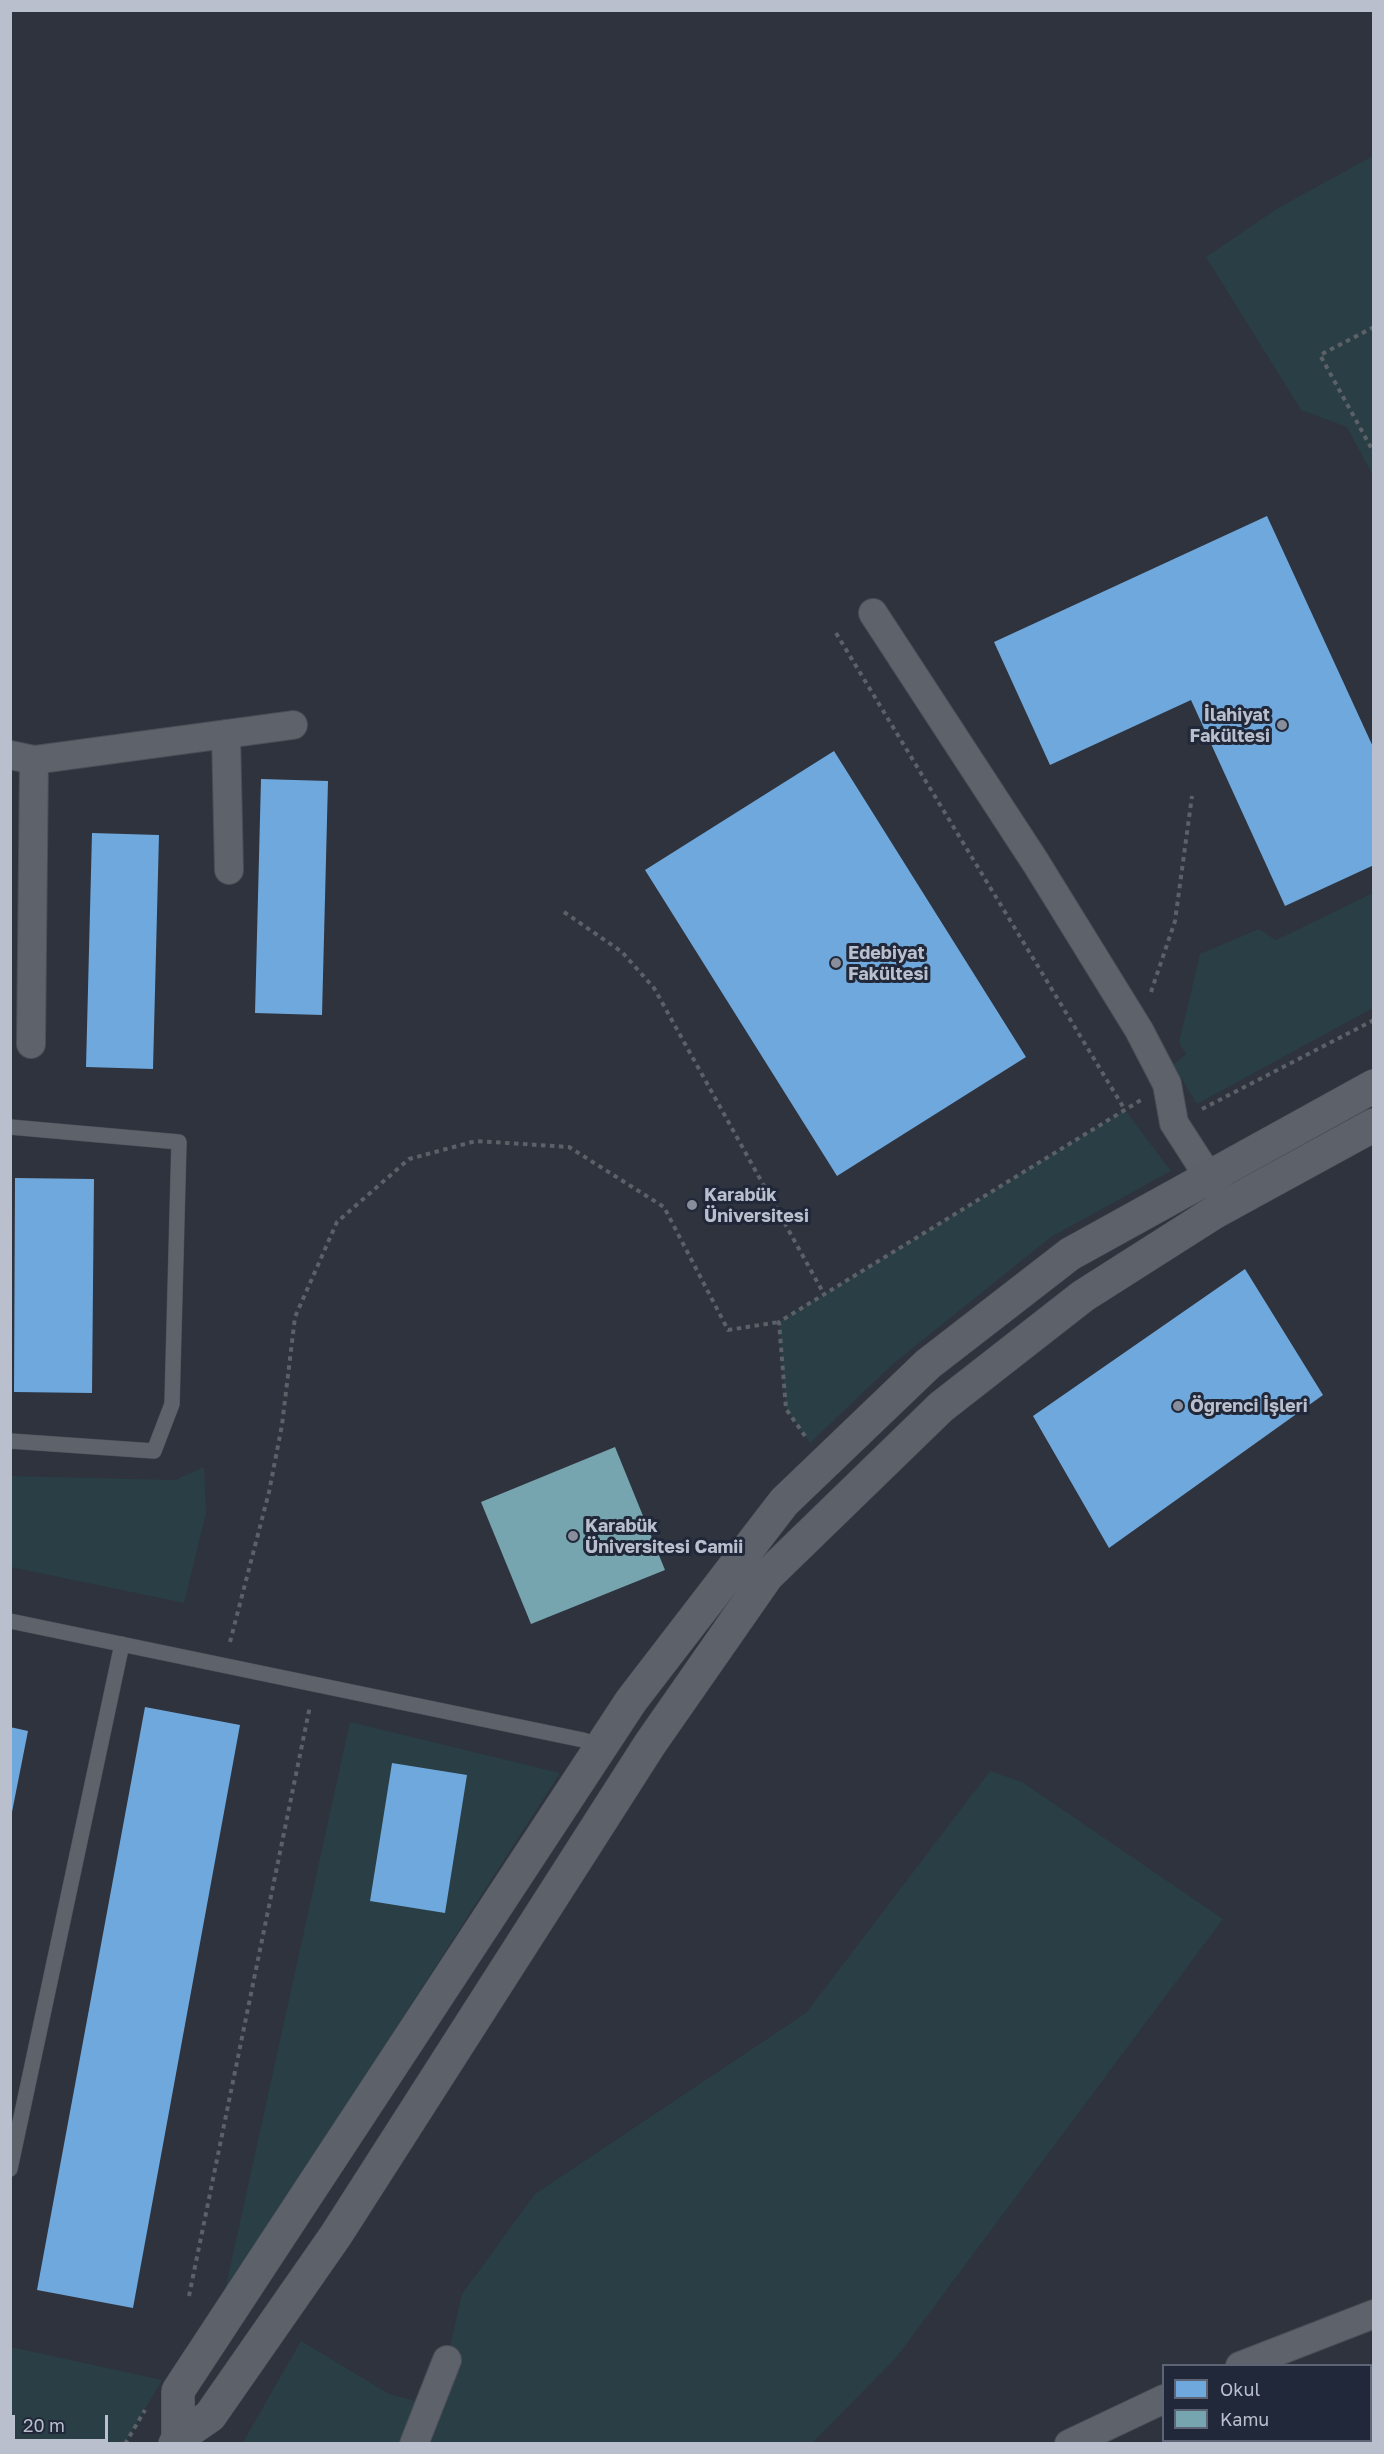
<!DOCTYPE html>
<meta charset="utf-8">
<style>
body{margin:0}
#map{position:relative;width:1384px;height:2454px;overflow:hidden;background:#2e333e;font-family:"Golos Text",sans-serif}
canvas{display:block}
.frame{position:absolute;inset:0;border:12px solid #b9bfcd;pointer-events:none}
.legend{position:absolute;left:1162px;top:2364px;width:210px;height:78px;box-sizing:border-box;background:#20283a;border:2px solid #5d6475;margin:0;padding:8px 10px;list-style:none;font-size:18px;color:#b9bfcd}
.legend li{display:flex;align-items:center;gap:12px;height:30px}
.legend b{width:30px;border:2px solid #5d6475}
.scale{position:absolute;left:12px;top:2415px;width:96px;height:27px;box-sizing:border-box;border:3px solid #b9bfcd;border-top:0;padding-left:8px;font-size:18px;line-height:21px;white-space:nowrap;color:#b9bfcd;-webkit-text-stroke:4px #20283a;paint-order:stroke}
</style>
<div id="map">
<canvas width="1384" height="2454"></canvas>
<div class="frame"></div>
<ul class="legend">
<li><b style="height:16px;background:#6fa8dc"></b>Okul</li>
<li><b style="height:16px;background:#76a5af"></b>Kamu</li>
</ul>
<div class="scale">20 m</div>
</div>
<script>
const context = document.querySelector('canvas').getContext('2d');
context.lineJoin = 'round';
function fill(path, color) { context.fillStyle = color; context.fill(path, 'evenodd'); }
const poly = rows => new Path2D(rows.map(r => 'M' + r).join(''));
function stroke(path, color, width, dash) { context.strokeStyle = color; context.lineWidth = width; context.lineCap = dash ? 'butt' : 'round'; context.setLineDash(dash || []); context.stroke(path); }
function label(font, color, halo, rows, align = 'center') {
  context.font = font + ' "Golos Text",sans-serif'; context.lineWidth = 6; context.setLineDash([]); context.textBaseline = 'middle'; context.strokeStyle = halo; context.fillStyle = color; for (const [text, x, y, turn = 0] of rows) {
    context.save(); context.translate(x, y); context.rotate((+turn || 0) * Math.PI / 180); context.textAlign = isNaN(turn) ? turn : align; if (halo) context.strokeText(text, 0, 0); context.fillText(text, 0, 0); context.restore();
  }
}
const green = poly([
 [1373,156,1373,476,1347,427,1301,410,1206,257,1278,208],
 [1373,893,1373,1008,1197,1104,1173,1065,1186,1054,1179,1043,1200,954,1259,929,1276,940],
 [1125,1110,1171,1171,1051,1237,894,1363,810,1443,786,1409,779,1322],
 [204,1467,206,1513,184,1603,11,1567,11,1476,175,1480],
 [350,1722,560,1773,224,2295],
 [990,1771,1022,1782,1223,1919,895,2359,812,2443,414,2444,447,2360,462,2294,535,2194,806,2013],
 [301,2341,389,2394,423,2403,400,2443,242,2444],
 [11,2347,162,2380,125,2443,11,2443]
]);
const schools = poly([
 [1267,516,1374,749,1374,865,1285,906,1191,700,1050,765,994,642],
 [834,751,1026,1057,837,1176,645,870],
 [261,779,328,781,322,1015,255,1013],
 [92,833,159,835,153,1069,86,1067],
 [15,1178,94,1179,92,1393,14,1392],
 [1245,1269,1323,1395,1109,1548,1033,1416],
 [145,1707,240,1725,133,2308,37,2290],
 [10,1727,28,1731,12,1812,10,1812],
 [392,1763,467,1775,445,1913,370,1901]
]);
const public = poly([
 [615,1447,665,1570,531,1624,481,1502]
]);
const path = poly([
 [1374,327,1320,355,1374,453],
 [836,633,1125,1110],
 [564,912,622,952,654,988,824,1294],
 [1151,992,1175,921,1192,796],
 [1202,1109,1374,1020],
 [805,1436,786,1409,779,1322,1141,1100],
 [230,1642,269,1492,282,1425,295,1317,337,1222,409,1159,476,1141,569,1147,664,1207,728,1330,779,1322],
 [189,2296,310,1706],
 [125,2444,145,2410]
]);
const service = poly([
 [10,1127,179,1142,172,1404,154,1451,10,1441],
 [10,1621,583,1740,601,1747],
 [10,2169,122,1644]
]);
const minor = poly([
 [873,613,1036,863,1139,1030,1167,1084,1174,1123,1221,1196],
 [226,734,229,870],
 [10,755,34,760,293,725],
 [31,1044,34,760],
 [1240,2366,1374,2314],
 [414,2444,447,2360],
 [1069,2444,1164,2399]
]);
const secondary = poly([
 [178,2438,178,2391,631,1701,784,1502,928,1364,1070,1254,1374,1086],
 [175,2444,178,2438,210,2416,336,2235,650,1744,767,1576,941,1407,1083,1296,1215,1212,1374,1125]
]);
const markers = [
 [1282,725,6,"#888e9b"],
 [836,963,6,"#888e9b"],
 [692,1205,6,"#888e9b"],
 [1178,1406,6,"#888e9b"],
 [573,1536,6,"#888e9b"]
];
const poiNames = [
 ["İlahiyat",1270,715,"right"],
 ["Fakültesi",1270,736,"right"],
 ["Edebiyat",848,953],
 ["Fakültesi",848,974],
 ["Karabük",704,1195],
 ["Üniversitesi",704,1216],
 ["Öğrenci İşleri",1190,1406],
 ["Karabük",585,1526],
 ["Üniversitesi Camii",585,1547]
];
fill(green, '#2a3e45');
fill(schools, '#6fa8dc');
fill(public, '#76a5af');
stroke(service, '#4a4e56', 16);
stroke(minor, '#4a4e56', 30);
stroke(secondary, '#4a4e56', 34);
stroke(path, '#5b6167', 4, [4.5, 4.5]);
stroke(service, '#5e626b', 15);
stroke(minor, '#5e626b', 28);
stroke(secondary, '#5d6169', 33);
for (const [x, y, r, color] of markers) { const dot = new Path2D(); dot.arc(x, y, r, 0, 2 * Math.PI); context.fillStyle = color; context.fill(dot); stroke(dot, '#20283a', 2); }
label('bold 18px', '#b9bfcd', '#20283a', poiNames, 'left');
</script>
